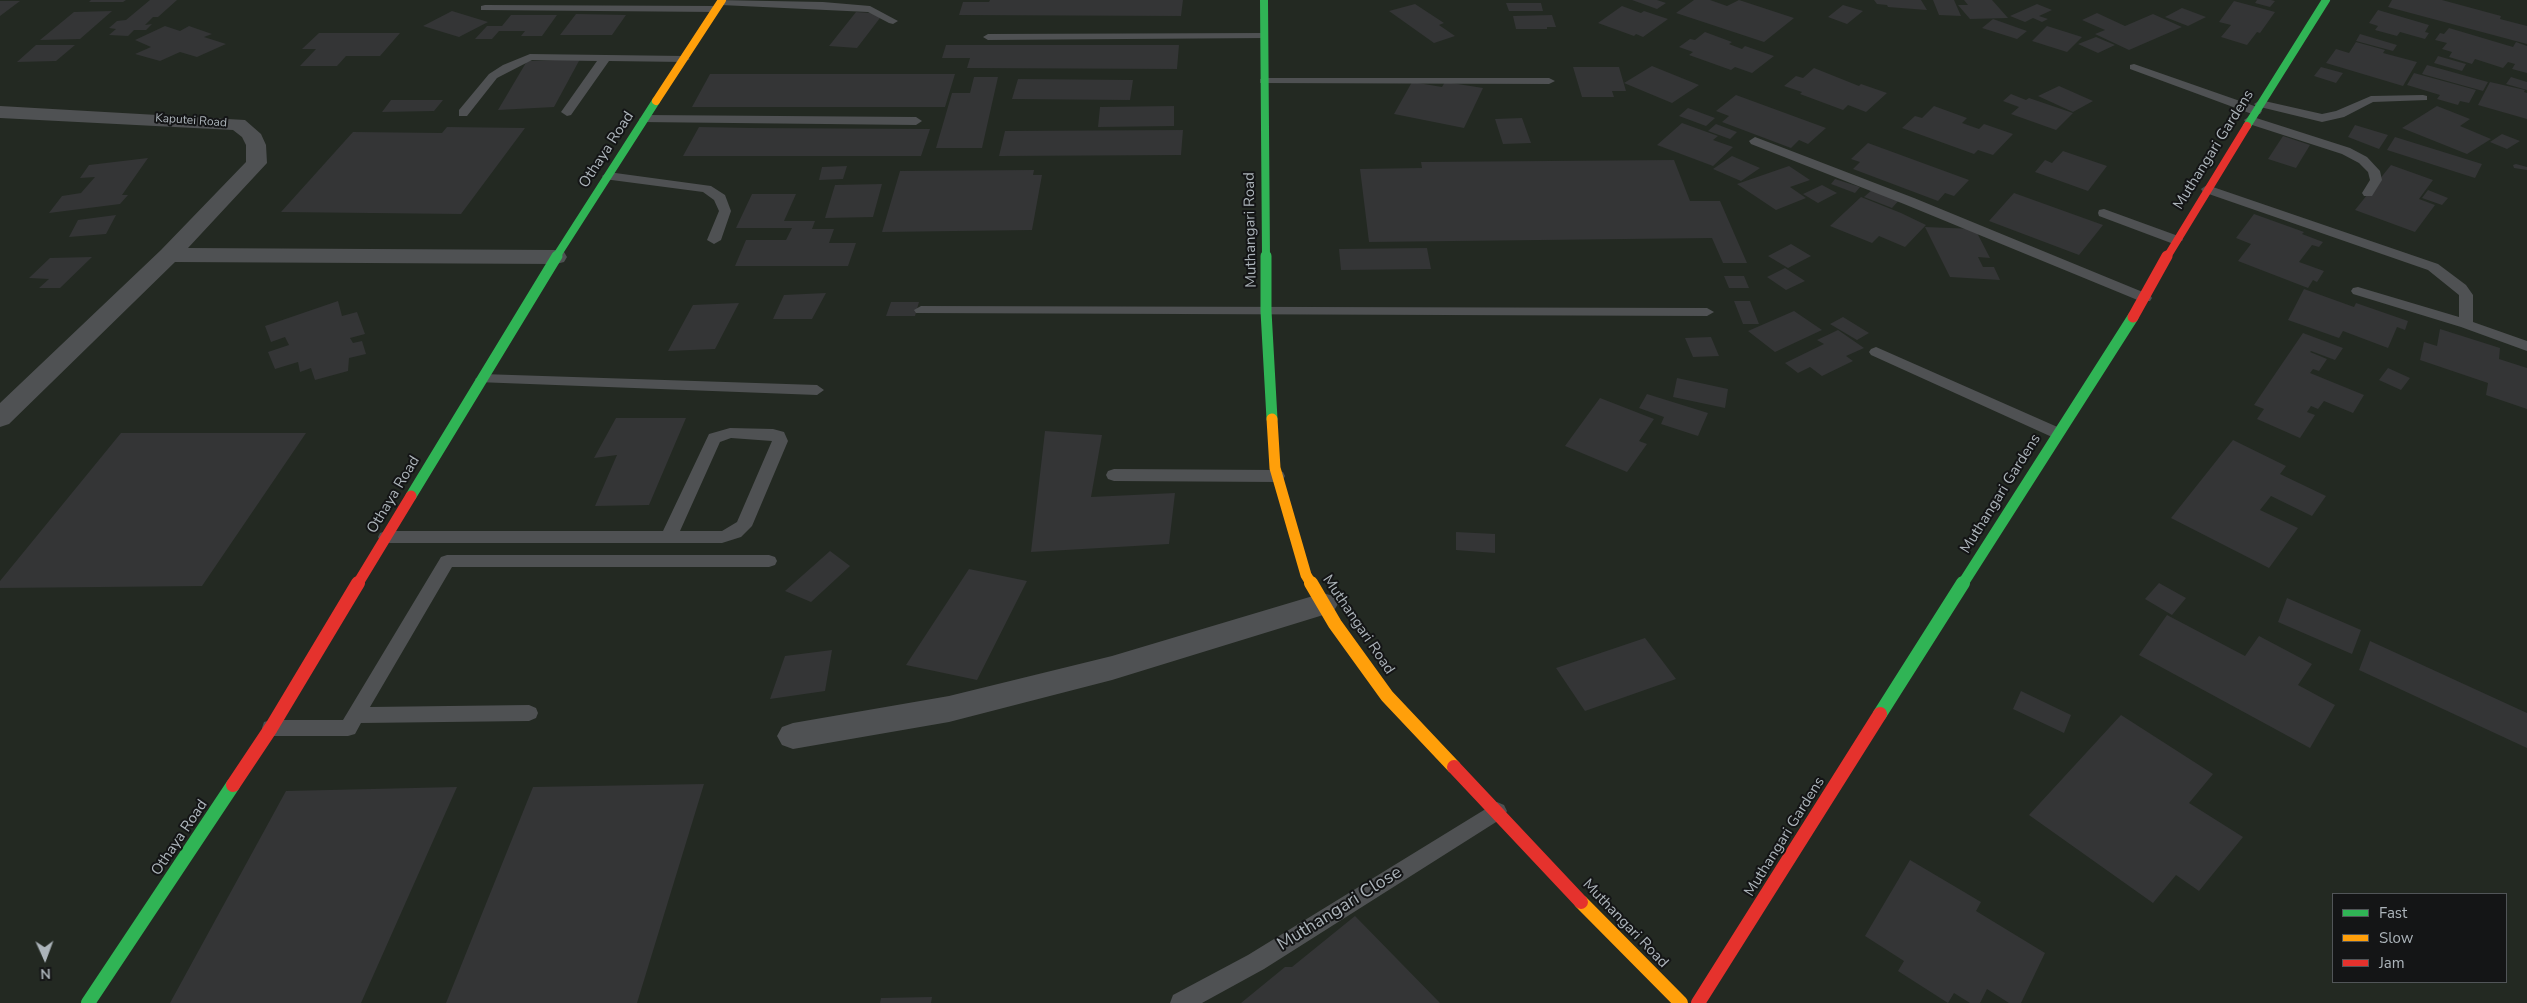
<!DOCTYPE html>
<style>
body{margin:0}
#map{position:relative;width:2527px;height:1003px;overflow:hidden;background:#1a1a1a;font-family:"Nunito Sans",sans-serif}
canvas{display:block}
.legend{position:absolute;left:2332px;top:893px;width:175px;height:90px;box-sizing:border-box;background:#141516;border:1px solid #515558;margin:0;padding:6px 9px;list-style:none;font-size:15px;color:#acb4ba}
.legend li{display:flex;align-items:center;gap:10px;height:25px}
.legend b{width:25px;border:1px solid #515558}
.north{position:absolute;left:20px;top:933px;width:50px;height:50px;-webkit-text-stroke:4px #141516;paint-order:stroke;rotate:178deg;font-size:14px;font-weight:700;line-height:20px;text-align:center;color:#acb4ba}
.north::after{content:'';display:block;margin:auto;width:18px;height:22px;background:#acb4ba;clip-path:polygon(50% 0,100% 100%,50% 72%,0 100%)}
</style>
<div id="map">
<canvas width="2527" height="1003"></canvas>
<ul class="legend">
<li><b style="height:6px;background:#30b455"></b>Fast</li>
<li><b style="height:6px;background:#ff9f0a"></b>Slow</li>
<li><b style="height:6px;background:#e5322d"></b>Jam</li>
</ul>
<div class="north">N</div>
</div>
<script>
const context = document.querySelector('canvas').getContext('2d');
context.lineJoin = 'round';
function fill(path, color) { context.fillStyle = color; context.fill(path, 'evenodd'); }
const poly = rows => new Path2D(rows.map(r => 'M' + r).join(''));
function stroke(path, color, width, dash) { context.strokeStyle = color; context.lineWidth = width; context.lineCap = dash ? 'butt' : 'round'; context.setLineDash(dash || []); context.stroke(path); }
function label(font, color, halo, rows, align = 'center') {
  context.font = font + ' "Nunito Sans",sans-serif'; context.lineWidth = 4; context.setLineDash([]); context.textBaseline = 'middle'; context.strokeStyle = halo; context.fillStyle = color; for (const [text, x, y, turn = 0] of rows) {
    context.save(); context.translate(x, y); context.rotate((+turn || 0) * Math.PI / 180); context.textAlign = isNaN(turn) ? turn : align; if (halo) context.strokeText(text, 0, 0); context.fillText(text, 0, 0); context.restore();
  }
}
const green = poly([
 [0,0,2527,0,2527,1003,0,1003],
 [2333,894,2506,894,2506,982,2333,982]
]);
const building = poly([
 [91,0,126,0,123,2,89,2],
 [150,0,177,0,158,17,153,17,145,25,152,24,146,30,134,30,128,36,109,35,116,29,109,28,117,21,126,20],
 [990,0,1183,0,1181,16,959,15,963,2,989,2],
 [1632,0,1657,0,1666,3,1657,9],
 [1694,0,1710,0,1727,6,1739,0,1794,18,1764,42,1676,13],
 [1874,0,1921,0,1927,10,1888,7,1887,5,1877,4],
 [1933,0,1954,0,1961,16,1939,15],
 [1964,0,1992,0,2008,18,1970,19,1958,5,1968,5],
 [2257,0,2271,0,2275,1,2270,7,2255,3],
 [2392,0,2442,0,2501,16,2500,19,2527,26,2527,44,2388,7],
 [0,1,20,1,0,16],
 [2234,1,2275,12,2260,33,2257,32,2247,45,2221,37,2231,25,2219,22],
 [1506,3,1541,3,1543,11,1509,11],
 [1415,4,1444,23,1439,25,1455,36,1434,43,1389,11],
 [2037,4,2052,10,2039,16,2048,19,2042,22,2033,18,2025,22,2010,16],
 [1843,5,1863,11,1847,24,1828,17],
 [1622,6,1641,13,1644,11,1668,19,1643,37,1636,34,1634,36,1598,23],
 [2182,8,2206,17,2188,26,2165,17],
 [2378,10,2429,25,2425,32,2429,33,2425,39,2400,32,2397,36,2375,30,2378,26,2369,23],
 [112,11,80,39,40,40,74,12],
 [452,11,488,22,459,37,423,26],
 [856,12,883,14,857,48,829,46],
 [2097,13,2125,26,2153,14,2182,27,2129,50,2095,34,2105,30,2082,20],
 [576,14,626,15,612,35,560,35],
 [511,15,557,15,542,36,521,36,525,31,499,31,492,39,475,39,487,26,502,26],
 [1552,15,1556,27,1547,27,1547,29,1516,29,1513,16],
 [1993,19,2027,31,2017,39,1982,28],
 [165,26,180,31,189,26,212,34,204,37,226,44,197,57,180,52,160,61,135,54,151,47,135,40],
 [2047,26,2082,37,2067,52,2032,41],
 [2449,28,2513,47,2516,42,2527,46,2527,73,2512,69,2515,64,2508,62,2503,68,2475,59,2472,64,2449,57,2452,52,2442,49,2447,43,2435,40,2440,33,2444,34],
 [1705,32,1732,42,1729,44,1742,49,1745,46,1774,56,1752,73,1735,67,1731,70,1689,55,1693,52,1679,47,1690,39,1695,40],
 [319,33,400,33,380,56,346,56,337,66,300,66,316,49,302,49],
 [2360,34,2397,45,2393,51,2356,41],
 [2096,37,2115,45,2098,53,2078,44],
 [2356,42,2385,50,2383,53,2417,62,2403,86,2326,63,2336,49,2349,53],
 [36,45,75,45,56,61,17,62],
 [946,45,1179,45,1177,69,967,68,970,58,942,58],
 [2438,56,2466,64,2462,71,2434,63],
 [580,59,554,107,498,110,527,61],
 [2427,65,2488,82,2483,91,2422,74],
 [1652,66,1699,85,1672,103,1624,83],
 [1573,67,1619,67,1626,91,1612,91,1614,97,1582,97],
 [2321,67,2343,73,2336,83,2314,76],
 [1814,68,1859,86,1861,84,1887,93,1866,112,1848,105,1843,110,1800,94,1802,92,1784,86,1796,76,1803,78],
 [2414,73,2476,90,2469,103,2460,101,2458,105,2437,99,2440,95,2407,85],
 [710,74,955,74,945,107,692,107],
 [974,77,998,77,982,148,936,148,952,93,970,93],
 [2511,77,2527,82,2527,90,2506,84],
 [1018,79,1133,80,1130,100,1012,99],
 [1412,82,1442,87,1445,82,1483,88,1464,128,1394,114],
 [2490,82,2525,90,2524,92,2527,93,2527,119,2478,105],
 [2059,86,2093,101,2073,112,2038,96],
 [2011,94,2026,100,2029,98,2073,113,2056,130,2011,114,2019,107,2003,101],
 [1736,95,1826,128,1808,144,1799,140,1791,148,1722,122,1729,116,1716,111],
 [391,100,443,100,434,111,382,112],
 [1174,106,1174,126,1098,127,1100,107],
 [1934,106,1967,118,1962,123,1979,129,1984,124,2013,134,1993,155,1978,150,1974,154,1902,128,1915,116,1922,118],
 [2437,106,2470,119,2460,126,2491,139,2467,154,2402,128],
 [1688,108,1715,118,1706,126,1679,116],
 [1522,118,1531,143,1503,144,1495,119],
 [1682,123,1718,136,1713,140,1733,147,1713,166,1657,145],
 [1716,124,1737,132,1730,139,1708,131],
 [2355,125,2388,135,2379,149,2348,137],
 [447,127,525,128,461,214,281,212,353,132,442,133],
 [699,127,752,128,930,129,921,156,683,156],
 [1183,130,1181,155,999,156,1005,131],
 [2502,134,2520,141,2507,149,2490,142],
 [2283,136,2310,145,2296,168,2268,159],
 [2395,137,2482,164,2475,178,2387,150],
 [1868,143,1969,180,1954,196,1945,193,1938,201,1853,169,1860,162,1851,159],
 [2063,151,2107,166,2088,191,2035,172,2045,160,2052,163],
 [1732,156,1760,168,1741,181,1713,169],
 [148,158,122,195,128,195,120,204,49,213,62,196,81,193,95,177,80,178,89,165],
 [1674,160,1690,201,1720,201,1747,263,1723,263,1712,238,1369,242,1360,169,1422,168,1421,162],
 [2516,164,2527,167,2527,170,2514,168,2513,165],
 [2391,165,2433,180,2419,199,2435,205,2415,232,2355,210],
 [847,166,843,179,819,180,822,167],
 [1789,166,1810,180,1790,187,1806,198,1776,210,1737,184],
 [1034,170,1033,175,1042,175,1032,230,882,232,900,171],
 [1835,179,1860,187,1855,193,1831,184],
 [882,184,873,217,825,218,835,185],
 [1822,185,1837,193,1818,203,1803,194],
 [1873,189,1900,199,1892,208,1864,197],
 [2428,190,2448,198,2442,205,2422,198],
 [2014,193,2103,225,2079,255,1989,221],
 [752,194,796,194,784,221,815,221,812,229,834,229,829,243,856,243,848,266,735,266,746,240,786,240,792,228,736,228],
 [1861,197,1901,213,1926,225,1905,247,1879,236,1872,243,1830,226],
 [2254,214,2304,232,2302,234,2323,242,2319,247,2312,245,2299,262,2324,271,2317,282,2313,280,2308,288,2238,261,2251,244,2236,238],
 [116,215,106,234,69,237,78,220],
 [1925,227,1975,229,1990,258,1978,257,1983,267,1994,267,2000,280,1950,277],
 [1791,244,1811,256,1788,268,1768,256],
 [1427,248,1431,269,1341,270,1339,249],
 [92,257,60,288,39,288,49,279,29,278,50,258],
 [1785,268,1805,281,1786,290,1767,277],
 [1724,276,1744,276,1749,288,1729,288],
 [2304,289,2354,307,2356,303,2408,321,2405,330,2397,327,2388,348,2343,331,2339,338,2288,320],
 [826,293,812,319,773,319,784,295],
 [338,301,342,316,357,312,365,334,350,338,353,343,362,341,366,354,349,358,348,371,315,380,311,368,300,372,298,362,275,369,268,352,289,345,285,337,271,342,265,326],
 [1734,301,1750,301,1759,324,1743,324],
 [891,302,919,302,915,316,886,316],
 [739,303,715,349,668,351,693,305],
 [1794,311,1822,330,1775,352,1748,331],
 [1843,317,1869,333,1857,340,1830,324],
 [2440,329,2500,348,2499,359,2527,368,2527,409,2486,395,2488,383,2420,360,2424,342,2437,346],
 [1838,330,1864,348,1846,356,1853,361,1822,376,1810,367,1798,373,1785,363,1824,344,1817,340],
 [2303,333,2343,348,2335,360,2311,351,2310,352,2327,359,2319,371,2313,369,2310,373,2364,395,2353,413,2324,401,2318,409,2311,406,2307,412,2315,415,2300,438,2257,419,2264,409,2254,405],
 [1711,337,1719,356,1693,357,1685,338],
 [2388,368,2410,378,2401,390,2379,380],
 [1677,378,1728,389,1725,408,1673,397],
 [1647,394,1708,413,1698,436,1661,424,1664,417,1639,408],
 [1600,398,1654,419,1639,441,1647,444,1627,472,1565,446],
 [616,418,686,418,649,505,595,506,617,455,594,458],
 [1045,431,1102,435,1091,497,1175,493,1169,544,1031,552],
 [121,433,306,433,202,586,0,588,0,581],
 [2233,440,2286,466,2280,474,2326,496,2312,516,2271,496,2260,510,2298,528,2269,568,2171,518],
 [1456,532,1495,534,1495,553,1456,550],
 [830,551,850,566,811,602,785,591],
 [969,569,1027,581,977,680,906,665],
 [2159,583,2186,598,2172,615,2145,599],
 [2287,598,2361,630,2352,654,2278,622],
 [2167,615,2245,656,2259,636,2312,664,2298,685,2335,705,2310,748,2139,655],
 [1645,638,1676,679,1585,711,1556,668],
 [2370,641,2527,713,2527,748,2359,670],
 [832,650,825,691,770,699,785,656],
 [2021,691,2071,715,2064,733,2013,709],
 [2121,715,2213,774,2189,803,2243,837,2199,891,2176,875,2153,903,2029,815],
 [704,784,637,1003,446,1003,533,787],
 [457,787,361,1003,170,1003,286,791],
 [1910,860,1981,902,1976,911,2045,953,2021,1003,2009,1003,1987,989,1980,1003,1970,1003,1954,993,1948,1003,1898,971,1904,961,1865,936],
 [1355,916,1440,1003,1241,1003,1285,967,1292,967],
 [932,997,931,1003,880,1003,881,998]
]);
const lane = poly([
 [717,0,823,2,870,6,898,21,893,24,889,23,868,12,721,5,717,4,717,0],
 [485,5,715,6,720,9,715,12,481,10,481,6,485,5],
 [1263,33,1267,34,1267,38,988,40,983,37,988,34,1263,33],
 [530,54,684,56,690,59,684,62,609,61,571,115,567,116,561,112,597,61,532,60,497,78,467,116,459,116,459,110,489,74,503,65,530,54],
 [2134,64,2260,108,2262,111,2260,114,2252,114,2130,69,2130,65,2134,64],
 [1264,78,1549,78,1555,81,1549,84,1260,83,1260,79,1264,78],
 [2423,95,2427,96,2427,100,2373,102,2344,117,2322,122,2256,106,2254,104,2260,100,2322,114,2336,111,2371,96,2423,95],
 [645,115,916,117,922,121,916,125,641,122,639,119,645,115],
 [2250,116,2350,148,2367,157,2380,171,2382,180,2372,196,2364,196,2362,193,2370,180,2368,172,2359,163,2342,154,2246,123,2244,120,2250,116],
 [1755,137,1914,198,2150,295,2152,298,2150,301,2140,301,1904,204,1751,144,1749,141,1755,137],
 [608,172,711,186,725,195,731,211,721,240,714,244,707,240,719,211,714,200,703,192,604,179,602,176,608,172],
 [2207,185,2438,264,2466,285,2473,295,2473,322,2527,341,2527,351,2461,327,2353,294,2351,291,2353,288,2358,287,2459,317,2459,295,2428,270,2203,192,2201,189,2207,185],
 [2104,209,2181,237,2183,240,2176,244,2171,243,2099,216,2098,213,2099,210,2104,209],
 [921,306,1707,308,1714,312,1707,316,916,313,914,310,921,306],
 [1876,347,2062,429,2065,433,2062,437,2052,437,1871,355,1869,352,1871,349,1876,347],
 [482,374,817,385,824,390,817,395,477,382,475,379,482,374],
 [730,428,773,429,784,432,788,441,752,526,741,537,722,543,386,543,380,541,378,537,380,533,386,531,663,531,709,434,730,428],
 [731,438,772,441,737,522,722,531,680,531,720,442,731,438],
 [1114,469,1277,470,1283,472,1285,476,1283,480,1277,482,1114,481,1108,479,1106,475,1108,471,1114,469],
 [447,555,769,555,775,557,777,561,775,565,769,567,452,567,370,707,529,705,536,708,538,713,536,718,529,721,361,723,355,734,348,736,271,736,264,734,262,728,264,722,271,720,343,720,441,557,447,555],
 [1497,802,1504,805,1507,811,1504,817,1264,969,1202,1003,1170,1003,1173,995,1248,955,1497,802]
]);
const street = poly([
 [0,106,245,120,261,134,266,145,267,163,188,248,556,250,564,252,567,257,564,262,556,264,175,262,9,424,0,427,0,403,161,250,246,162,246,145,242,137,233,130,0,118,0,106],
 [1323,593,1333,596,1338,604,1333,612,1112,680,949,722,793,749,782,745,777,736,782,727,793,723,949,696,1112,656,1323,593]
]);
const fastFar2 = poly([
 [1264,0,1266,257],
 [2247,126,2326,0],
 [556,257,656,101]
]);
const fastFar1 = poly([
 [1266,256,1266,311,1272,419],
 [411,496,557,256],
 [1962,585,2133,317]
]);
const fast = poly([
 [1880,714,1963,583],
 [88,1003,233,785]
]);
const slowFar2 = poly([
 [656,101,722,0]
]);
const slowFar1 = poly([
 [1272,419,1275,468,1306,575,1312,585]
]);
const slow = poly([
 [1311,583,1335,624,1387,696,1454,767],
 [1581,902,1681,1003]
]);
const jamFar2 = poly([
 [2167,257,2247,126]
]);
const jamFar1 = poly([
 [2133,317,2167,256],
 [357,585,411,496]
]);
const jam = poly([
 [1454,767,1581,902],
 [233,785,271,728,358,583],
 [1698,1003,1880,714]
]);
const farStreetnames = [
 ["Kaputei Road",191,121,4]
];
const streetNames = [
 ["Othaya Road",607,150,-57],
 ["Muthangari Gardens",2214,150,-58],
 ["Muthangari Road",1251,230,-91],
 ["Muthangari Gardens",2001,494,-58],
 ["Othaya Road",394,495,-59],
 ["Muthangari Road",1358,625,56],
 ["Muthangari Gardens",1785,837,-58],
 ["Othaya Road",180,838,-56],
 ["Muthangari Road",1625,924,46]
];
const nearStreetnames = [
 ["Muthangari Close",1340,909,-32]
];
fill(green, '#232922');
fill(building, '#343536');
fill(lane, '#4f5153');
fill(street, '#4f5153');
stroke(fastFar2, '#30b455', 8);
stroke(fastFar1, '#30b455', 11);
stroke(fast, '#30b455', 14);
stroke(slowFar2, '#ff9f0a', 8);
stroke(slowFar1, '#ff9f0a', 11);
stroke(slow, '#ff9f0a', 14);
stroke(jamFar2, '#e5322d', 8);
stroke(jamFar1, '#e5322d', 11);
stroke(jam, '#e5322d', 14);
label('12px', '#acb4ba', '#141516', farStreetnames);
label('15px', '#acb4ba', '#141516', streetNames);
label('18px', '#acb4ba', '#141516', nearStreetnames);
</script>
